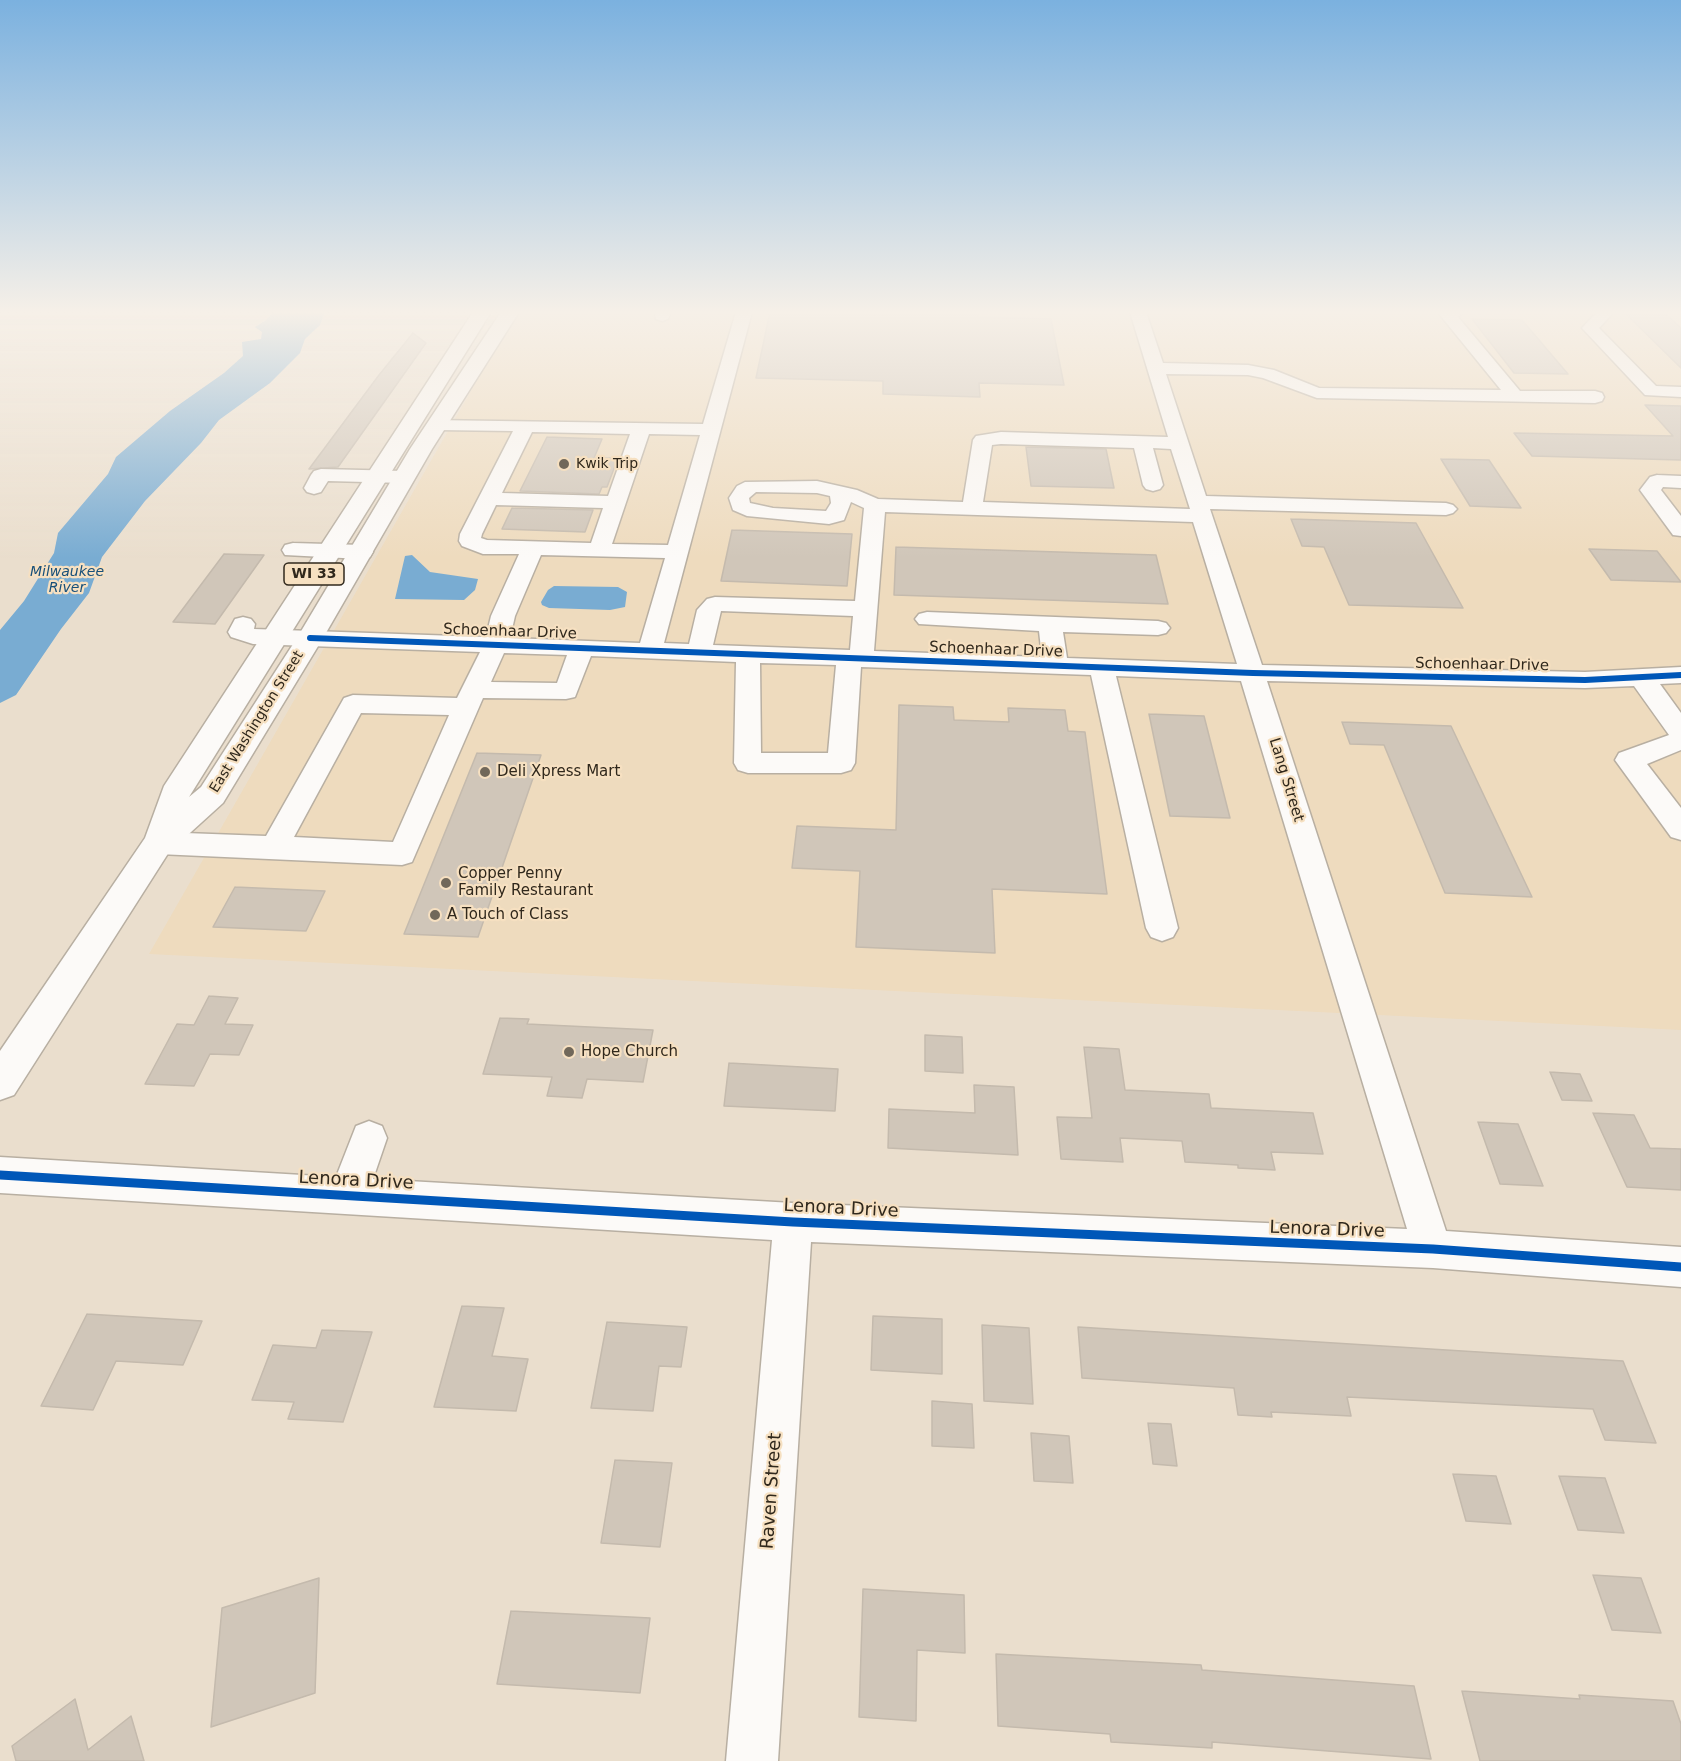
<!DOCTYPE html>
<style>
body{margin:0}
canvas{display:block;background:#eadecd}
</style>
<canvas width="1681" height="1761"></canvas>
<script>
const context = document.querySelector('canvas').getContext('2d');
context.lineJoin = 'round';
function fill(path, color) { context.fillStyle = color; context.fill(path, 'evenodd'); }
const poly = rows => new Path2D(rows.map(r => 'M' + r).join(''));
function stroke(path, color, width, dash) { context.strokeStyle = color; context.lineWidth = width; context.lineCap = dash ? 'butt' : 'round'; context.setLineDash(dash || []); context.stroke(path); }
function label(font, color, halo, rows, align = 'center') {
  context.font = font + ' "DejaVu Sans",sans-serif'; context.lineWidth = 4.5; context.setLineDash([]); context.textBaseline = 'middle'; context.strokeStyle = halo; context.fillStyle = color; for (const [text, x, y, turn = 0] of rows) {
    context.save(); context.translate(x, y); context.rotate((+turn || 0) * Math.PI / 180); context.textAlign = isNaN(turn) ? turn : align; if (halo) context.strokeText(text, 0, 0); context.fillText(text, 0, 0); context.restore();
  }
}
const built = poly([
 [516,312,1681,312,1681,1030,149,954]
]);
const water = poly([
 [273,312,325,312,320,325,305,339,300,353,270,383,219,420,201,443,145,501,102,557,89,593,61,629,16,695,0,703,0,630,24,601,54,553,58,533,108,474,116,457,170,411,224,373,243,356,242,342,261,339,262,332,255,327,266,320],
 [412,555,430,572,478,579,475,590,464,600,395,599,405,556],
 [554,586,618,587,627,592,625,607,610,610,549,608,542,605,541,602,548,590]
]);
const building = poly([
 [770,312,886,315,886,312,978,312,978,317,1051,319,1064,385,979,383,980,397,883,394,883,381,756,378,770,312],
 [1626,314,1667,315,1681,328,1681,368,1626,314],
 [1472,319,1522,320,1568,374,1514,373,1472,319],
 [413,333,426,343,338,467,309,469,379,375,413,333],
 [1645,405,1681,406,1681,460,1532,456,1514,433,1673,436,1645,405],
 [547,437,602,439,594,458,618,458,607,487,602,487,599,494,520,491,547,437],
 [1026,447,1106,449,1114,488,1031,486,1026,447],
 [1441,459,1489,460,1521,508,1470,506,1441,459],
 [512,508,593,510,585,532,502,529,512,508],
 [1291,519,1416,523,1463,608,1349,605,1324,547,1302,546,1291,519],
 [732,530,852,534,847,586,721,581,732,530],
 [896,547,1156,555,1168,604,894,595,896,547],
 [1589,549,1657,551,1681,582,1611,580,1589,549],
 [224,554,264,555,215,624,173,622,224,554],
 [899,705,953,707,954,720,1009,722,1008,708,1065,710,1068,731,1085,732,1107,894,992,889,995,953,856,947,860,871,792,868,797,826,896,830,899,705],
 [1149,714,1204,716,1230,818,1170,816,1149,714],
 [1342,722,1451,726,1532,897,1445,893,1384,745,1350,744,1342,722],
 [477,753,541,755,478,937,404,934,477,753],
 [235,887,325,891,306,931,213,927,235,887],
 [209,996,238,998,225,1024,253,1025,239,1055,210,1054,194,1086,145,1084,177,1024,194,1025,209,996],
 [500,1018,529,1019,527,1024,653,1030,643,1082,587,1079,582,1098,547,1096,552,1077,483,1074,500,1018],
 [925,1035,962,1037,963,1073,925,1071,925,1035],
 [1084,1047,1119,1049,1125,1090,1209,1094,1211,1108,1313,1113,1323,1154,1271,1152,1275,1170,1238,1168,1238,1165,1185,1162,1182,1141,1120,1138,1123,1162,1061,1159,1057,1117,1092,1118,1084,1047],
 [729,1063,838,1069,835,1111,724,1106,729,1063],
 [1550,1072,1580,1074,1592,1101,1562,1100,1550,1072],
 [974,1085,1014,1087,1018,1155,888,1148,889,1109,975,1113,974,1085],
 [1593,1113,1634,1115,1650,1148,1681,1149,1681,1190,1627,1187,1593,1113],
 [1478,1122,1518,1124,1543,1186,1500,1184,1478,1122],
 [462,1306,504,1308,492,1356,528,1359,516,1411,434,1407,462,1306],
 [87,1314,202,1321,183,1365,116,1361,93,1410,41,1406,87,1314],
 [873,1316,942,1319,942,1374,871,1370,873,1316],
 [607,1322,687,1327,681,1367,659,1366,653,1411,591,1408,607,1322],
 [982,1325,1029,1328,1033,1404,984,1401,982,1325],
 [1078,1327,1623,1361,1656,1443,1605,1440,1593,1409,1347,1397,1351,1416,1271,1412,1272,1417,1238,1415,1234,1388,1082,1378,1078,1327],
 [322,1330,372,1332,343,1422,288,1419,294,1402,252,1400,273,1345,316,1348,322,1330],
 [932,1401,972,1404,974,1448,932,1446,932,1401],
 [1148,1423,1171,1424,1177,1466,1153,1464,1148,1423],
 [1031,1433,1069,1436,1073,1483,1034,1481,1031,1433],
 [615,1460,672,1463,660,1547,601,1543,615,1460],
 [1453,1474,1496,1476,1511,1524,1466,1521,1453,1474],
 [1559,1476,1605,1478,1624,1533,1578,1530,1559,1476],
 [1593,1575,1641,1578,1661,1633,1612,1630,1593,1575],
 [319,1578,315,1693,211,1727,222,1608,319,1578],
 [863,1589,964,1595,965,1653,917,1650,916,1721,859,1717,863,1589],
 [511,1611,650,1618,640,1693,497,1684,511,1611],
 [996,1654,1201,1665,1202,1670,1414,1686,1431,1759,1212,1742,1212,1748,1111,1742,1110,1734,998,1726,996,1654],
 [1462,1691,1580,1699,1579,1695,1673,1701,1681,1724,1681,1761,1480,1761,1462,1691],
 [75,1699,88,1750,131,1716,144,1761,16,1761,12,1746,75,1699]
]);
const minor = poly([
 [655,312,671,312,668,319,662,321,656,319,655,312],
 [736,312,752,312,664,643,689,644,697,610,707,599,715,597,855,601,864,508,851,502,844,520,829,524,747,516,733,510,729,498,737,486,745,482,817,481,857,490,878,499,963,502,973,440,976,436,1001,432,1168,437,1130,312,1146,312,1163,363,1248,365,1274,370,1319,388,1501,390,1440,315,1442,312,1463,312,1458,317,1520,391,1595,391,1602,393,1604,397,1602,401,1595,403,1317,398,1263,378,1248,375,1166,374,1206,496,1446,503,1453,505,1457,509,1453,513,1446,515,1210,509,1262,665,1585,672,1681,667,1681,683,1660,684,1681,713,1681,750,1647,764,1681,808,1681,840,1671,837,1615,760,1619,753,1669,735,1634,686,1585,688,1267,681,1446,1231,1681,1247,1681,1287,1433,1268,811,1242,778,1761,726,1761,772,1240,0,1193,0,1157,336,1177,356,1126,369,1121,382,1126,387,1138,373,1179,793,1203,1407,1229,1241,681,1116,676,1178,928,1173,937,1162,941,1151,937,1146,928,1091,675,861,667,855,763,851,770,841,773,748,773,738,770,734,763,736,662,591,656,575,697,566,699,483,698,412,862,402,865,158,854,148,851,143,843,148,835,158,832,266,836,344,698,353,695,457,698,480,652,253,644,231,637,228,632,235,619,243,617,251,619,255,624,254,629,486,637,491,616,519,554,483,554,462,546,459,541,460,534,513,431,438,430,431,428,428,424,431,420,703,424,736,312],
 [532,432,630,434,608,496,502,493,532,432],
 [649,434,700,435,668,545,612,544,649,434],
 [1001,444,1134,448,1143,485,1146,489,1153,491,1160,489,1163,485,1153,448,1171,449,1190,509,983,502,992,445,1001,444],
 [756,492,817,493,830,496,831,503,826,511,773,508,750,503,749,498,756,492],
 [496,505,603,508,591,543,487,540,481,538,482,534,496,505],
 [885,512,1193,522,1237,664,1067,658,1063,632,1158,635,1166,633,1170,628,1166,623,1158,621,927,612,919,614,915,619,919,624,1039,631,1042,657,874,651,885,512],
 [541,555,665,558,640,643,510,638,515,616,541,555],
 [721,611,853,616,850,650,713,645,721,611],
 [504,653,567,655,557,683,491,682,504,653],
 [760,663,836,665,828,753,761,753,760,663],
 [361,713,449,715,393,842,294,837,361,713],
 [1597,312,1614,312,1599,328,1656,386,1681,387,1681,397,1645,395,1582,328,1597,312],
 [321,469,404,471,411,473,414,477,411,481,404,483,328,481,321,492,314,494,307,492,304,488,311,475,314,471,321,469],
 [1657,475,1681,476,1681,488,1663,487,1661,490,1681,516,1681,536,1673,535,1640,490,1650,477,1657,475],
 [293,543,362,545,370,547,373,552,370,557,362,559,285,555,282,550,285,545,293,543]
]);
const major = poly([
 [473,312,491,312,189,797,201,787,297,638,410,449,501,312,519,312,432,449,323,638,223,803,169,852,14,1095,0,1100,0,1051,145,838,164,786,473,312]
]);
const cyclewayFar1 = poly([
 [310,638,1253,673,1585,680,1681,675]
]);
const cycleway = poly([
 [0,1175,793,1222,1433,1249,1681,1267]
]);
const markers = [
 [564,464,6,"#71685a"],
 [485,772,6,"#71685a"],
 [446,883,6,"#71685a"],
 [435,915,6,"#71685a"],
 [569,1052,6,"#71685a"]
];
const farPoinames = [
 ["Kwik Trip",576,464]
];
const farWaternames = [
 ["Milwaukee",67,572],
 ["River",67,588]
];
const shields = [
 [314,574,60]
];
const shieldNames = [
 ["WI 33",314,574]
];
const farStreetnames = [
 ["East Washington Street",257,722,-58]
];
const streetNames = [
 ["Schoenhaar Drive",510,632,2],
 ["Schoenhaar Drive",996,650,2],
 ["Schoenhaar Drive",1482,665,1],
 ["Lang Street",1286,780,73]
];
const poiNames = [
 ["Deli Xpress Mart",497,772],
 ["Copper Penny",458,874],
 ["Family Restaurant",458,891],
 ["A Touch of Class",447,915],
 ["Hope Church",581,1052]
];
const nearStreetnames = [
 ["Lenora Drive",356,1181,3],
 ["Lenora Drive",841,1209,3],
 ["Lenora Drive",1327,1230,2],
 ["Raven Street",772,1491,-86]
];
fill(built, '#eedbbe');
fill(water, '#79acd2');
fill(building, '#d0c6b9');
stroke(building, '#c4baad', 1.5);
stroke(minor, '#b8afa2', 3);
stroke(major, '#b8afa2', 3);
fill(minor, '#fcfaf8');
fill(major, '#fcfaf8');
stroke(cyclewayFar1, '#0057b8', 6);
stroke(cycleway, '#0057b8', 9);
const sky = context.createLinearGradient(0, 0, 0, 558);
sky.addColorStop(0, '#7bb1df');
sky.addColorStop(0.56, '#f6f0e8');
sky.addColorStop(1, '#f6f0e800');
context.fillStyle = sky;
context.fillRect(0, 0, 1681, 558);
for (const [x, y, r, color] of markers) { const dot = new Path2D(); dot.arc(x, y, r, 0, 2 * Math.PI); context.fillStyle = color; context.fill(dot); stroke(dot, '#f6e0c1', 2); }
label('14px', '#30281c', '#f6e0c1', farPoinames, 'left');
label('italic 14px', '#174f79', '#f6e0c1', farWaternames);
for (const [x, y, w] of shields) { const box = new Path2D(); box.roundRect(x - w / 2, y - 11, w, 22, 4.5); context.fillStyle = '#f6e0c1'; context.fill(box); stroke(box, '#30281c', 1.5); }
label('bold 14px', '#30281c', null, shieldNames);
label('14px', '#30281c', '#f6e0c1', farStreetnames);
label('15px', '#30281c', '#f6e0c1', streetNames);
label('15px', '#30281c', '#f6e0c1', poiNames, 'left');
label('18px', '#30281c', '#f6e0c1', nearStreetnames);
</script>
